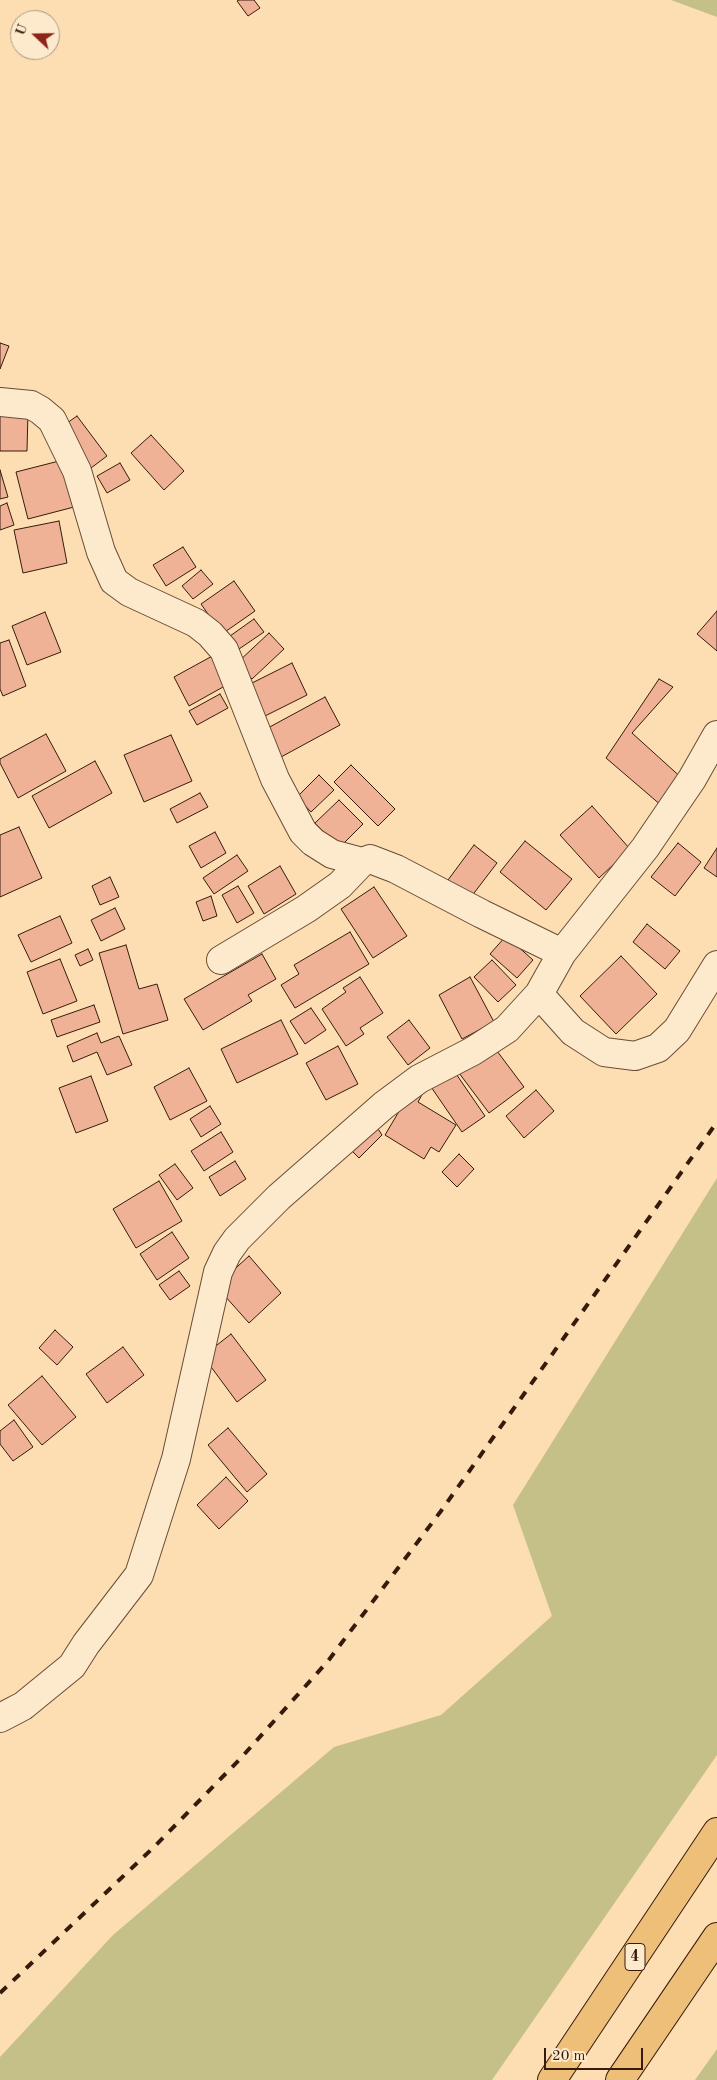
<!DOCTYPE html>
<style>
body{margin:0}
#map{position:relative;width:717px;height:2080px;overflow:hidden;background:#fcdeb2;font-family:"Old Standard TT",serif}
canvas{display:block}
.north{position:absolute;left:10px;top:10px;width:50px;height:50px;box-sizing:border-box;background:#fdeacd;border:1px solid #ad9780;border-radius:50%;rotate:291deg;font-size:14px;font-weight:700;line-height:20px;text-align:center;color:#361b0c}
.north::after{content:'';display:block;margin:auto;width:18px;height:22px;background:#8f2418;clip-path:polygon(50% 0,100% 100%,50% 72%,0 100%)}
.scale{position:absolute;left:544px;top:2048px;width:99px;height:22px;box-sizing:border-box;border:2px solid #361b0c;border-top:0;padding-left:6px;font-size:15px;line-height:18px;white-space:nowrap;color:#361b0c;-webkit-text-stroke:4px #fdeacd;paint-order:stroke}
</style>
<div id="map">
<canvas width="717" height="2080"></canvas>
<div class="north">U</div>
<div class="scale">20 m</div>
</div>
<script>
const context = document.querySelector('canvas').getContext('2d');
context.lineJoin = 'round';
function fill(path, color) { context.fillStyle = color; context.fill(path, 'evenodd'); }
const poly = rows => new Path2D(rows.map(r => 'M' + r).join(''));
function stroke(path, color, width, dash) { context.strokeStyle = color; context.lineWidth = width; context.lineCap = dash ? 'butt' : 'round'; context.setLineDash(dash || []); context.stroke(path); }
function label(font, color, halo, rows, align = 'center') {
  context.font = font + ' "Old Standard TT",serif'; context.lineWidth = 5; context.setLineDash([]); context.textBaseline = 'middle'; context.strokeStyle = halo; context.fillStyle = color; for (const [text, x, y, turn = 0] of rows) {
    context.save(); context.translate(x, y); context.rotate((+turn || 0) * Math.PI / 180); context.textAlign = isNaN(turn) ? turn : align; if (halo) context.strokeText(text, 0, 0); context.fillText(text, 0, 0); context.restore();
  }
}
const green = poly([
 [671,0,717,0,717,17],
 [717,1178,717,1755,492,2080,0,2080,0,2057,113,1935,334,1747,441,1715,552,1616,513,1505],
 [717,2049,717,2080,695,2080]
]);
const building = poly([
 [239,0,254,0,260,8,248,16,237,1,239,0],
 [0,343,9,346,0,369,0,343],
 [0,412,28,412,27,451,0,451,0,412],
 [77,416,107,456,91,468,60,428,77,416],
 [151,435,184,471,164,490,131,453,151,435],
 [63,460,74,507,28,519,16,472,63,460],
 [120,463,130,480,107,493,97,476,120,463],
 [0,470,8,497,0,499,0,470],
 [7,503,14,525,0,530,0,506,7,503],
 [59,521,67,563,23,573,14,530,59,521],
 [183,547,196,567,166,586,153,565,183,547],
 [201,570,213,584,193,599,182,586,201,570],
 [234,581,255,611,222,634,201,604,234,581],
 [717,611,717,651,697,634,717,611],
 [45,612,61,652,27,665,12,626,45,612],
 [254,619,264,632,239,649,230,636,254,619],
 [269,633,284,649,252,679,237,663,269,633],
 [9,640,26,686,3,696,0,689,0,643,9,640],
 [216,654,232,682,189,706,174,677,216,654],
 [292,663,307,695,265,716,250,684,292,663],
 [659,679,673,687,632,733,685,781,662,806,606,758,659,679],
 [220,694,228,708,197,725,189,711,220,694],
 [325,697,340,725,281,757,266,729,325,697],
 [46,734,66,771,18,798,0,763,0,759,46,734],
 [171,735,192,781,144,802,124,755,171,735],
 [95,761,112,793,49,828,32,796,95,761],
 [351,765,395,809,378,826,334,782,351,765],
 [319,775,334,790,311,812,297,797,319,775],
 [200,793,208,807,177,823,170,809,200,793],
 [339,800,363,824,339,848,315,823,339,800],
 [592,806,630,849,599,878,560,835,592,806],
 [19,827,42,878,0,897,0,835,19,827],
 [215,832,226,853,201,868,189,846,215,832],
 [525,841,572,879,546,910,500,872,525,841],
 [678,843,701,862,675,896,651,877,678,843],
 [474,845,497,863,471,897,448,880,474,845],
 [717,848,717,877,704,868,717,848],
 [237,855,248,871,214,894,203,878,237,855],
 [280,866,296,894,264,914,248,886,280,866],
 [110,877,119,897,100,905,92,886,110,877],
 [238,886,254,913,237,923,222,895,238,886],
 [374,887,407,936,373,958,341,909,374,887],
 [211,896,217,916,203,921,196,902,211,896],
 [115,908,125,929,101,941,91,920,115,908],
 [60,916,72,943,31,962,18,935,60,916],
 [647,924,680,951,665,969,633,942,647,924],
 [350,932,369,964,295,1008,281,985,299,974,294,965,350,932],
 [506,936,533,960,517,978,490,954,506,936],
 [126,945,139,989,157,984,168,1020,123,1034,99,953,126,945],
 [88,949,93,960,80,966,75,955,88,949],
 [262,954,276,979,248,995,252,1001,203,1030,184,999,262,954],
 [621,956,657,994,616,1034,580,996,621,956],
 [60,959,77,1001,43,1014,27,972,60,959],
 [492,960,516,985,498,1002,474,977,492,960],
 [360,977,383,1013,360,1028,364,1034,346,1046,322,1009,346,992,343,988,360,977],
 [470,977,494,1022,462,1039,439,995,470,977],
 [94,1005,100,1022,57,1037,51,1020,94,1005],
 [311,1008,326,1030,305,1044,290,1021,311,1008],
 [281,1020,298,1054,237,1083,221,1049,281,1020],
 [409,1020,430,1048,408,1065,387,1037,409,1020],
 [97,1033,101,1043,119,1036,132,1065,107,1075,97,1052,73,1062,67,1046,97,1033],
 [338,1046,358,1084,326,1100,306,1063,338,1046],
 [494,1047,524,1087,489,1113,459,1073,494,1047],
 [189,1068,207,1101,170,1120,154,1087,189,1068],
 [452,1068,485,1116,462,1132,429,1084,452,1068],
 [91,1076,108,1121,76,1133,59,1088,91,1076],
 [414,1086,424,1091,418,1102,456,1125,439,1152,431,1147,424,1159,385,1135,414,1086],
 [536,1090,554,1111,524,1138,506,1116,536,1090],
 [210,1106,221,1124,201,1137,190,1119,210,1106],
 [373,1121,382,1135,359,1158,347,1146,373,1121],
 [221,1132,233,1152,204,1171,191,1151,221,1132],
 [459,1154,474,1169,457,1187,442,1172,459,1154],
 [235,1161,246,1179,220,1196,209,1177,235,1161],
 [175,1164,193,1188,177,1200,159,1175,175,1164],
 [159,1181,182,1221,136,1248,113,1209,159,1181],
 [172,1232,189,1258,157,1280,140,1254,172,1232],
 [249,1256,281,1293,249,1323,216,1286,249,1256],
 [179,1271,190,1286,170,1300,159,1285,179,1271],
 [55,1330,73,1347,57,1365,39,1348,55,1330],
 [231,1334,266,1380,237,1402,203,1356,231,1334],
 [123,1347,144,1375,107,1403,86,1374,123,1347],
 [42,1376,76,1417,42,1445,8,1405,42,1376],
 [14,1420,33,1447,13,1461,0,1444,0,1431,14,1420],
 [228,1428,267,1474,247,1492,208,1445,228,1428],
 [226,1477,248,1501,219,1529,197,1505,226,1477]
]);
const minor = poly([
 [0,402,31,405,40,410,52,420,77,471,101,552,114,581,129,592,196,623,210,634,224,650,275,779,303,832,313,842,332,854,362,862],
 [221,960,306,909,340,885,362,862,370,859,396,869,482,914,562,953],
 [539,994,573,1032,604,1052,635,1056,658,1048,677,1030,717,965],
 [0,1718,23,1706,72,1666,86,1644,139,1575,176,1459,218,1272,227,1253,237,1239,279,1197,384,1105,419,1079,473,1051,507,1029,539,994,562,953,645,848,692,779,717,735]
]);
const highway = poly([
 [552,2080,717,1832],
 [620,2080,717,1937]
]);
const rail = poly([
 [0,1993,154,1847,240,1759,328,1661,441,1511,717,1122]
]);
const shields = [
 [635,1957,20]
];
const shieldNames = [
 ["4",635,1957]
];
fill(green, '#c4c088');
fill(building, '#f0b297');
stroke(building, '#361b0c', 1);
stroke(minor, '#684c36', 30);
stroke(highway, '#361b0c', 30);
stroke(minor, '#fdeacd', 28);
stroke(highway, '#eebf79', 28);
stroke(rail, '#361b0c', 4, [9, 9]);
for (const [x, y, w] of shields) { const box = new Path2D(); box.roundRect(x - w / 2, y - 13.5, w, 27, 4); context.fillStyle = '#fdeacd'; context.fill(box); stroke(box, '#361b0c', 1); }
label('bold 16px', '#361b0c', null, shieldNames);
</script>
